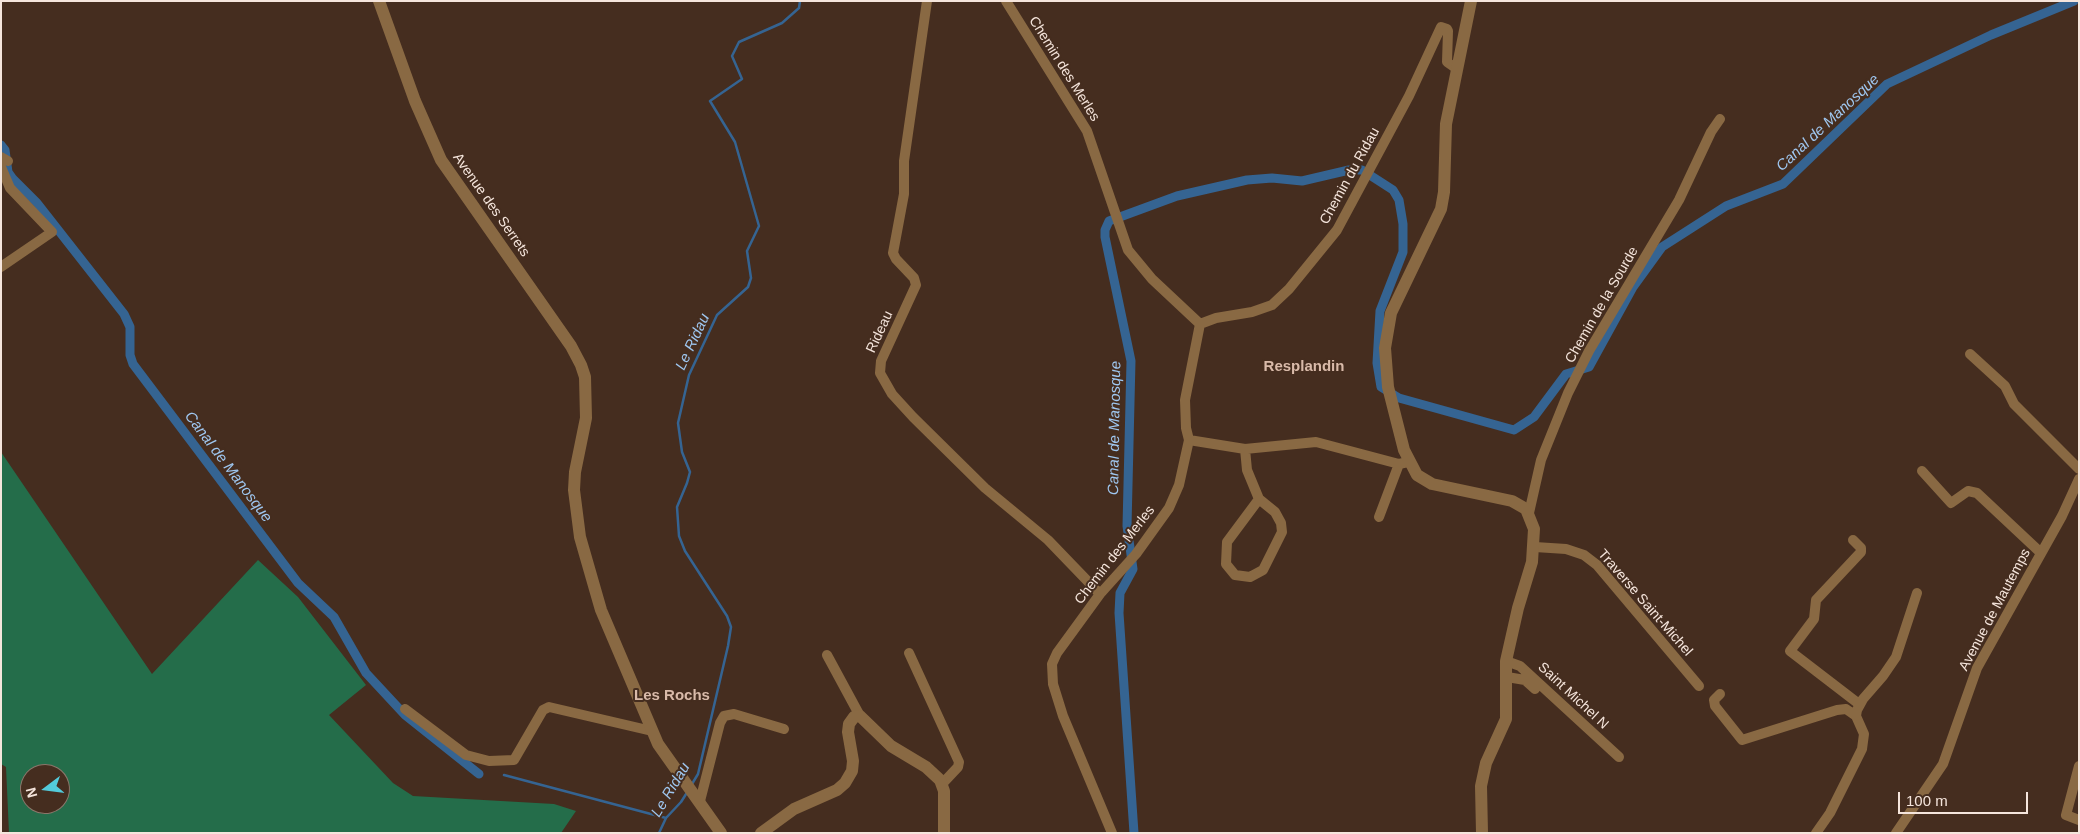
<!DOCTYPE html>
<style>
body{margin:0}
#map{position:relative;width:2080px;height:834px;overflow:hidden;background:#452d1f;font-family:Arial,sans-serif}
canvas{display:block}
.frame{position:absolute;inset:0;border:2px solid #f5e5dc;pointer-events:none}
.north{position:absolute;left:20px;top:764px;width:50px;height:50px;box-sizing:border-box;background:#452d1f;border:1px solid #8b776b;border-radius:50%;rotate:255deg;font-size:14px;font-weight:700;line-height:20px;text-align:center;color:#f5e5dc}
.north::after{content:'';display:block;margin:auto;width:18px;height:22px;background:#53cbdb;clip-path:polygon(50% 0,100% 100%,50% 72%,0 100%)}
.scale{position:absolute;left:1898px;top:792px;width:130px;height:22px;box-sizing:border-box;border:2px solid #f5e5dc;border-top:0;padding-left:6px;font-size:15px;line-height:18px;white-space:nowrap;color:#f5e5dc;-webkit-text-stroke:4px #452d1f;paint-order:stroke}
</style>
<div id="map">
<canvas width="2080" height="834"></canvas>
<div class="frame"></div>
<div class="north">N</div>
<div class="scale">100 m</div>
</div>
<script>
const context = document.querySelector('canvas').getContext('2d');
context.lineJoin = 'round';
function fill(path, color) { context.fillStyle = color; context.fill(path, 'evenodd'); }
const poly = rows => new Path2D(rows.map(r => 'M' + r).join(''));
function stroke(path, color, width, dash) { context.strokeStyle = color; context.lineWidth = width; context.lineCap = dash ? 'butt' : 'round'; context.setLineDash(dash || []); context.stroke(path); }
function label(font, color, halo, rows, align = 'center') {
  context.font = font + ' Arial,sans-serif'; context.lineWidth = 4; context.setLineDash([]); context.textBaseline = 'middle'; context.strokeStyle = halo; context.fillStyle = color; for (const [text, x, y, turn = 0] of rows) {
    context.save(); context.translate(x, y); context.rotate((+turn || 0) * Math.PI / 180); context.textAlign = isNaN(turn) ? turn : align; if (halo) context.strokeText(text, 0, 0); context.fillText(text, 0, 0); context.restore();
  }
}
const forest = poly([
 [1,452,152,674,258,560,298,597,366,685,329,715,393,783,413,796,554,804,576,811,561,833,9,833,6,767,1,764],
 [30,774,60,774,60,804,30,804]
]);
const stream = poly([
 [504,775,666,818],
 [692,784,698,774,728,646,731,627,727,616,685,551,679,536,677,507,687,483,690,472,682,452,678,423,689,375,717,315,748,287,751,278,747,251,759,226,735,142,710,101,742,79,732,56,739,42,782,23,799,8,800,1],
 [659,833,666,818,681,802,688,791]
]);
const canal = poly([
 [1,145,5,150,8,172,13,179,37,203,124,314,130,327,130,355,133,364,298,583,334,617,366,673,405,715,479,774],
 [1134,833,1119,613,1120,593,1133,569,1127,526,1131,361,1105,237,1105,230,1109,221,1177,196,1247,180,1272,178,1302,181,1349,170,1362,170,1393,190,1399,200,1403,224,1403,252,1380,311,1377,363,1381,387,1399,398,1514,430,1534,417,1566,374,1589,367,1633,287,1662,247,1726,206,1783,184,1887,84,1991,35,2074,1]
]);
const minor = poly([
 [927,1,904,161,904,194,893,253,896,259,914,278,916,285,881,361,880,373,892,394,913,417,985,488,1048,540,1100,594],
 [1006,1,1087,131,1128,250,1152,279,1200,324,1185,400,1186,428,1189,440,1179,485,1169,508,1136,554,1100,594,1057,653,1052,664,1053,684,1063,716,1112,833],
 [1,157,8,161],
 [1,167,10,188,52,232,1,267],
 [1200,324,1216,318,1252,312,1272,305,1289,289,1337,230,1409,96,1441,27,1447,29,1448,31,1447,62,1457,69],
 [1970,354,2005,386,2014,404,2079,469],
 [1189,440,1245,449,1316,442,1399,464,1408,462],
 [1245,449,1247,470,1259,499,1275,512,1281,523,1282,532,1263,570,1250,577,1235,575,1226,564,1227,542,1259,499],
 [1922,471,1951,503,1968,491,1977,493,2041,553],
 [1529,513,1541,460,1568,393,1589,351,1679,200,1711,132,1720,119],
 [1379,517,1399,464],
 [1853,540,1861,548,1861,552,1816,600,1814,619,1790,651,1859,704],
 [1535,547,1566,549,1584,555,1597,565,1699,686],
 [909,653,959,762,958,767,942,784],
 [827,655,860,716],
 [1506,661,1520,666,1619,757],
 [1507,677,1525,680,1535,689],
 [1720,694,1714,700,1715,706,1742,740,1837,710,1846,709,1856,716],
 [405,709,466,755,489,761,514,760,543,710,549,707,652,731],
 [2079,766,2066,815,2079,820],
 [700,801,720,723,724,716,734,714,784,729],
 [1816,833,1830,813,1862,749,1864,734,1856,716,1857,710,1863,699,1883,676,1896,657,1917,593],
 [1896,833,1943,764,1977,668,2062,516,2079,479]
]);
const tertiary = poly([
 [379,1,415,101,441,160,571,346,581,365,585,377,586,418,575,472,574,490,580,537,601,610,658,744,721,833],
 [1471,1,1446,124,1444,192,1441,209,1391,313,1385,348,1388,387,1404,450,1417,475,1432,484,1512,501,1526,509,1534,529,1532,562,1518,608,1506,661,1506,719,1486,763,1481,786,1482,833],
 [761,833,794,809,837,790,845,783,852,771,853,761,848,732,849,724,854,717,860,716,891,746,926,767,940,780,944,791,944,833]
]);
const streetNames = [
 ["Chemin des Merles",1064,69,58],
 ["Chemin du Ridau",1350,176,-61],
 ["Avenue des Serrets",491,205,55],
 ["Chemin de la Sourde",1602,305,-60],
 ["Rideau",880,332,-65],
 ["Chemin des Merles",1115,555,-52],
 ["Traverse Saint-Michel",1645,603,49],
 ["Avenue de Mautemps",1995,610,-62],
 ["Saint Michel N",1573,696,43]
];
const waterNames = [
 ["Canal de Manosque",1828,123,-43],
 ["Le Ridau",693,342,-65],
 ["Canal de Manosque",1115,428,-89],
 ["Canal de Manosque",228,467,53],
 ["Le Ridau",671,790,-59]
];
const neighbourhoodNames = [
 ["Resplandin",1304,367],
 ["Les Rochs",672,696]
];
fill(forest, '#246d4a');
stroke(stream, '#356492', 2.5);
stroke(canal, '#356492', 9);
stroke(minor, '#896943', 10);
stroke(tertiary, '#896943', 12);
label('14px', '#f5e5dc', '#452d1f', streetNames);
label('italic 15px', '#9fc7f0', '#452d1f', waterNames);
label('bold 15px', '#d9baa9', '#452d1f', neighbourhoodNames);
</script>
